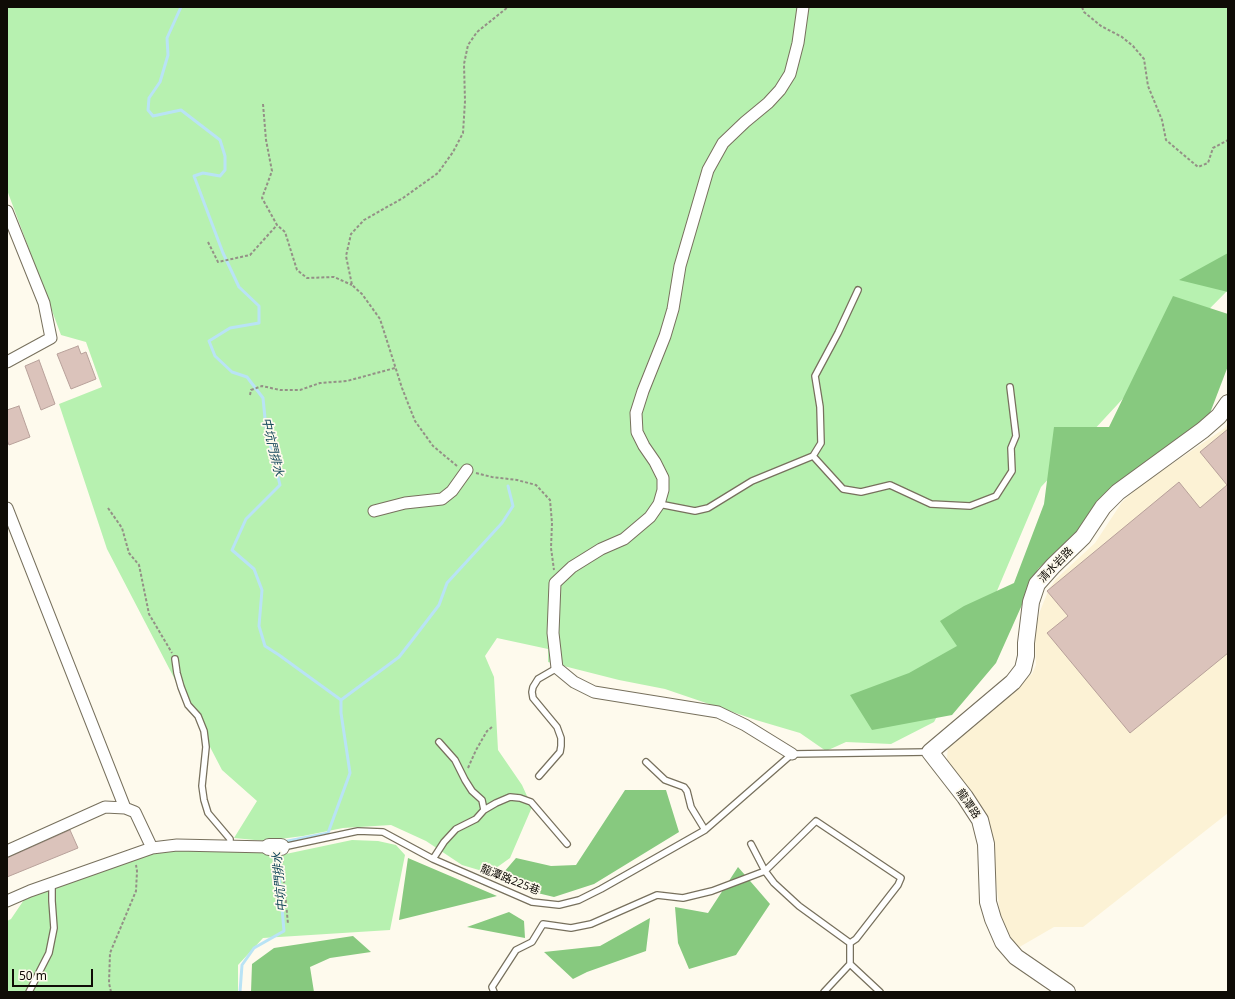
<!DOCTYPE html>
<meta charset="utf-8">
<style>
body{margin:0}
#map{position:relative;width:1235px;height:999px;overflow:hidden;background:#fefaed;font-family:"Noto Sans",sans-serif}
canvas{display:block}
.frame{position:absolute;inset:0;border:8px solid #0f0c06;pointer-events:none}
.scale{position:absolute;left:12px;top:969px;width:81px;height:18px;box-sizing:border-box;border:2px solid #0f0c06;border-top:0;padding-left:5px;font-size:12px;line-height:14px;white-space:nowrap;color:#0f0c06;-webkit-text-stroke:3px #fefaed;paint-order:stroke}
</style>
<div id="map">
<canvas width="1235" height="999"></canvas>
<div class="frame"></div>
<div class="scale">50 m</div>
</div>
<script>
const context = document.querySelector('canvas').getContext('2d');
context.lineJoin = 'round';
function fill(path, color) { context.fillStyle = color; context.fill(path, 'evenodd'); }
const poly = rows => new Path2D(rows.map(r => 'M' + r).join(''));
function stroke(path, color, width, dash) { context.strokeStyle = color; context.lineWidth = width; context.lineCap = dash ? 'butt' : 'round'; context.setLineDash(dash || []); context.stroke(path); }
function label(font, color, halo, rows, align = 'center') {
  context.font = font + ' "Noto Sans","Noto Sans TC",sans-serif'; context.lineWidth = 3.5; context.setLineDash([]); context.textBaseline = 'middle'; context.strokeStyle = halo; context.fillStyle = color; for (const [text, x, y, turn = 0] of rows) {
    context.save(); context.translate(x, y); context.rotate((+turn || 0) * Math.PI / 180); context.textAlign = isNaN(turn) ? turn : align; if (halo) context.strokeText(text, 0, 0); context.fillText(text, 0, 0); context.restore();
  }
}
const built = poly([
 [1228,423,1228,813,1083,927,1054,927,1016,949,1002,929,995,874,947,760,948,743,963,727,1032,674,1036,665,1035,636,1037,623,1040,611,1049,589,1056,579,1095,543,1122,502,1141,485,1225,428]
]);
const green = poly([
 [7,7,1228,7,1228,290,1155,364,1041,487,966,664,934,722,891,744,846,742,826,751,800,733,756,720,665,689,619,680,548,662,548,649,497,638,485,656,494,677,498,750,522,785,532,807,510,858,489,873,462,865,426,841,391,825,343,828,303,836,265,841,234,838,257,801,222,770,107,549,59,404,102,387,86,342,61,335,7,190],
 [352,840,378,841,396,845,405,855,390,930,263,938,238,965,238,992,7,992,7,921,11,919,30,891,169,844,281,855]
]);
const forest = poly([
 [1228,253,1228,292,1179,280],
 [1173,296,1228,314,1228,366,1207,421,1070,538,1038,569,996,663,952,715,872,730,850,695,909,673,957,646,940,621,964,606,1014,583,1044,504,1054,427,1109,427],
 [625,790,666,790,679,832,594,884,554,897,525,890,498,879,516,858,551,866,576,865],
 [408,858,497,896,399,920],
 [738,867,770,904,736,955,689,969,678,943,675,907,708,913],
 [509,912,524,921,525,938,467,927],
 [650,918,646,951,587,972,573,979,544,952,600,946],
 [353,936,371,952,330,958,310,967,314,992,251,992,252,964,274,948]
]);
const stream = poly([
 [181,7,167,38,168,55,160,82,149,98,148,110,153,116,181,110,220,140,225,156,225,170,220,176,203,173,194,176,223,253,239,287,259,306,259,323,230,328,209,341,215,356,232,372,247,377,263,398,266,428,280,485,246,519,232,550,254,569,262,590,259,626,265,646,279,655,341,700,341,713,350,773,328,833,283,842],
 [341,700,399,657,413,639,439,605,447,583,502,523,513,506,508,486],
 [240,992,242,965,254,948,284,931,277,851]
]);
const building = poly([
 [78,346,81,354,86,352,96,379,71,389,57,354,78,346],
 [39,360,55,404,41,410,25,366,39,360],
 [19,406,30,437,9,445,7,440,7,410,19,406],
 [1228,429,1228,653,1130,733,1047,633,1068,616,1047,591,1179,482,1200,508,1227,485,1200,452,1228,429],
 [70,830,78,848,7,877,7,858,70,830]
]);
const path = poly([
 [1082,7,1084,12,1101,26,1122,37,1133,46,1144,59,1148,86,1162,120,1166,140,1198,167,1208,163,1213,148,1228,140],
 [263,104,266,140,272,171,262,198,277,225,285,232,297,270,307,278,334,277,352,285],
 [208,242,218,262,250,255,277,225],
 [250,395,251,390,262,386,280,390,300,390,320,383,347,381,395,368],
 [457,466,433,446,415,421,402,388,380,319,362,294,352,285,346,256,351,234,364,220,403,198,438,173,453,152,463,133,465,101,464,64,468,45,477,32,508,7],
 [476,473,492,477,517,480,536,485,550,500,552,523,551,548,554,570],
 [108,508,122,528,129,553,139,565,149,614,172,653],
 [468,768,476,750,487,731,492,727],
 [282,860,288,924],
 [111,992,109,983,110,953,136,891,137,871,136,865]
]);
const lane = poly([
 [813,456,843,489,861,492,890,485,931,504,970,506,996,496,1012,471,1011,448,1016,436,1010,387],
 [659,504,695,511,708,508,752,481,813,456,821,443,820,407,815,376,838,333,858,290],
 [175,659,177,673,181,687,188,705,198,716,204,731,206,747,202,786,204,800,208,813,230,839,230,847],
 [646,762,665,780,684,787,687,791,691,807,705,830],
 [539,776,560,752,561,746,561,738,557,727,533,698,532,692,533,687,538,679,557,668],
 [484,810,496,803,510,797,520,798,531,802,567,844],
 [751,844,765,871,774,883,799,906,850,943],
 [283,847,358,831,383,832,433,859,532,902,559,905,579,900,601,889,705,830,792,754,929,752],
 [433,859,444,842,456,829,476,819,484,810,482,800,472,791,465,780,455,760,439,742],
 [850,964,880,992],
 [29,992,49,953,54,928,52,901,52,883],
 [494,992,492,987,516,950,532,942,543,924,571,928,591,924,657,895,683,898,712,891,765,871,816,821,901,878,898,885,856,939,850,943],
 [824,992,850,964,850,943]
]);
const street = poly([
 [7,211,44,303,51,338,7,362],
 [7,508,125,808],
 [374,511,405,503,442,499,452,491,467,470],
 [792,754,745,725,718,712,594,692,574,682,557,668,553,633,555,583,572,567,601,549,624,539,650,517,659,504,663,490,663,478,655,462,644,446,637,432,636,413,643,391,665,336,673,309,680,266,708,170,723,143,745,122,768,103,780,90,790,74,798,43,803,7],
 [7,851,105,807,125,808,135,812,152,848],
 [7,901,30,891,152,848,177,845,269,847]
]);
const secondary = poly([
 [269,847,281,847],
 [1067,992,1016,957,1003,942,993,919,988,902,986,844,980,820,965,797,930,752,1013,682,1023,669,1026,656,1026,643,1031,602,1037,584,1053,566,1083,537,1103,507,1118,492,1203,430,1219,416,1228,403]
]);
const streetNames = [
 ["清水岩路",1056,565,-46],
 ["龍潭路",968,804,56],
 ["龍潭路225巷",510,880,22]
];
const waterNames = [
 ["中坑門排水",272,447,77],
 ["中坑門排水",280,882,-95]
];
fill(built, '#fcf2d5');
fill(green, '#b7f1b0');
fill(forest, '#87c97f');
stroke(stream, '#b9e3f5', 3);
fill(building, '#dbc3bb');
stroke(building, '#b8a19a', 1);
stroke(lane, '#77705d', 8);
stroke(street, '#77705d', 13);
stroke(secondary, '#77705d', 18);
stroke(path, '#949086', 2, [3, 2]);
stroke(lane, '#fff', 5.5);
stroke(street, '#fff', 11);
stroke(secondary, '#fff', 16);
label('11px', '#0f0c06', '#fefaed', streetNames);
label('italic 12px', '#124659', '#fefaed', waterNames);
</script>
